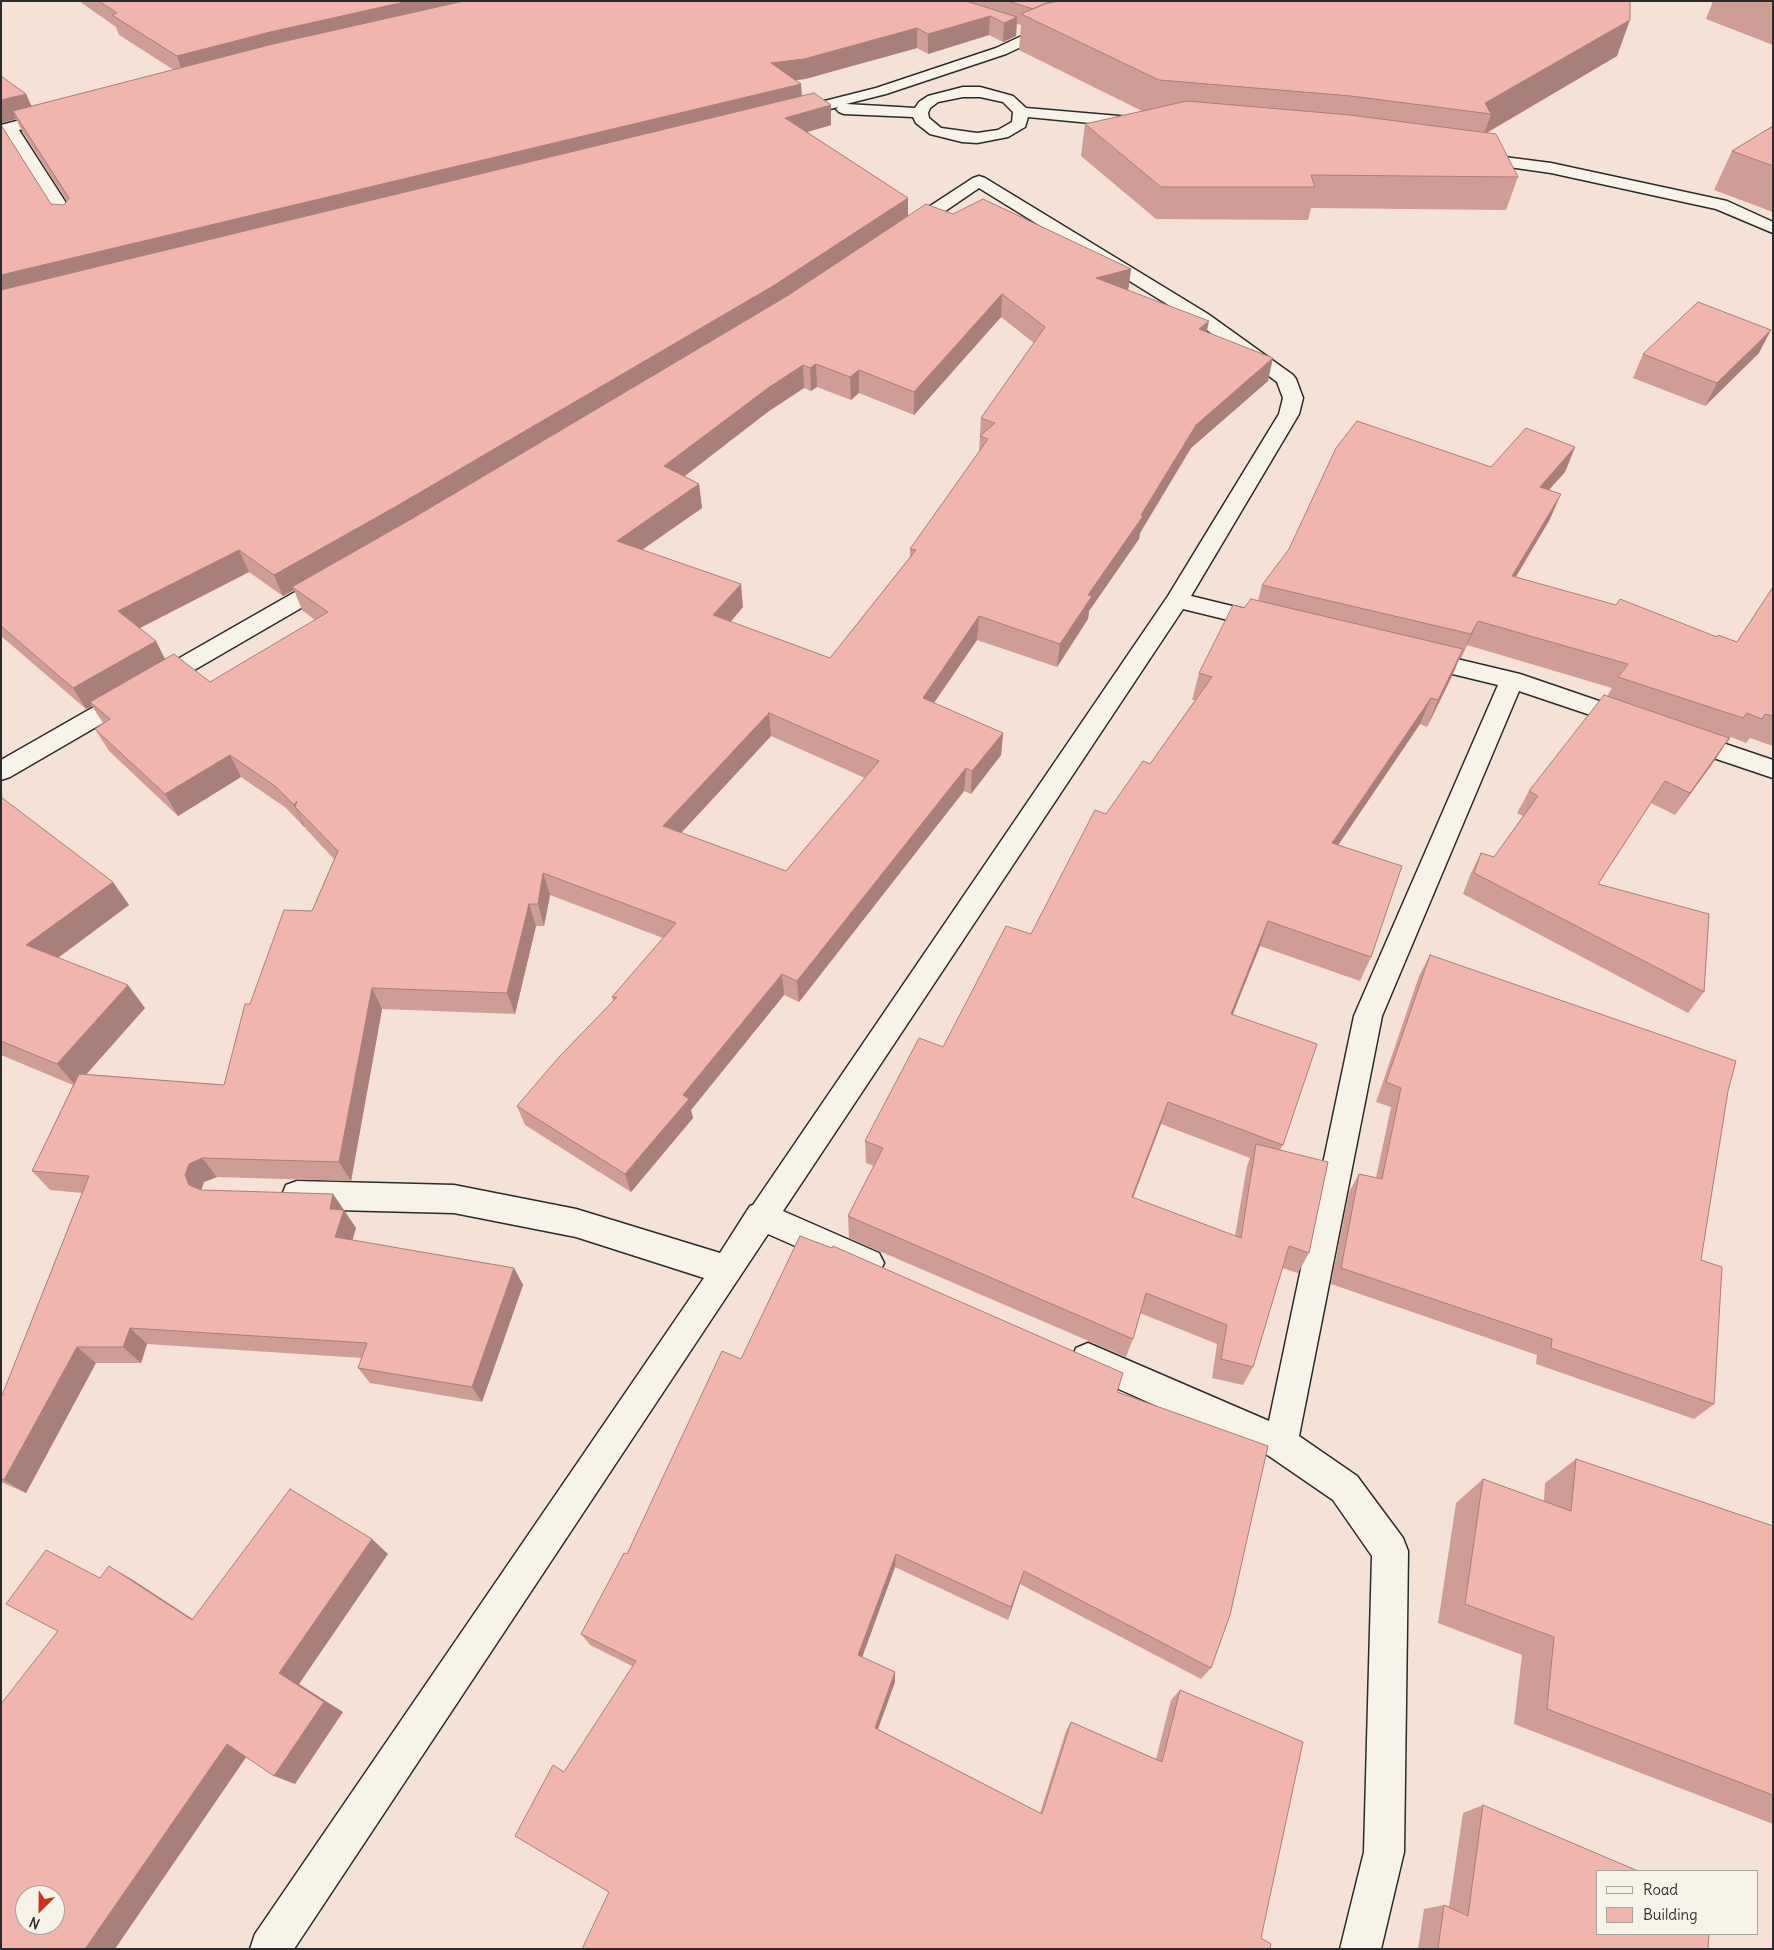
<!DOCTYPE html>
<style>
body{margin:0}
#map{position:relative;width:1774px;height:1950px;overflow:hidden;background:#f5e1d6;font-family:Delius,sans-serif}
canvas{display:block}
.frame{position:absolute;inset:0;border:2px solid #2b2b2b;pointer-events:none}
.legend{position:absolute;left:1596px;top:1870px;width:162px;height:65px;box-sizing:border-box;background:#f7f3e8;border:1px solid #a5a39c;margin:0;padding:6px 9px;list-style:none;font-size:15px;color:#2b2b2b}
.legend li{display:flex;align-items:center;gap:10px;height:25px}
.legend b{width:25px;border:1px solid #a5a39c}
.north{position:absolute;left:15px;top:1885px;width:50px;height:50px;box-sizing:border-box;background:#f7f3e8;border:1px solid #a5a39c;border-radius:50%;rotate:203deg;font-size:14px;font-weight:700;line-height:20px;text-align:center;color:#2b2b2b}
.north::after{content:'';display:block;margin:auto;width:18px;height:22px;background:#c8321e;clip-path:polygon(50% 0,100% 100%,50% 72%,0 100%)}
</style>
<div id="map">
<canvas width="1774" height="1950"></canvas>
<div class="frame"></div>
<ul class="legend">
<li><b style="height:6px;background:#f7f3e8"></b>Road</li>
<li><b style="height:14px;background:#f0b6ad"></b>Building</li>
</ul>
<div class="north">N</div>
</div>
<script>
const context = document.querySelector('canvas').getContext('2d');
context.lineJoin = 'round';
const poly = rows => new Path2D(rows.map(r => 'M' + r).join(''));
function stroke(path, color, width, dash) { context.strokeStyle = color; context.lineWidth = width; context.lineCap = dash ? 'butt' : 'round'; context.setLineDash(dash || []); context.stroke(path); }
function fill(path, color) { context.fillStyle = color; context.fill(path, 'evenodd'); }
const minor = poly([
 [1087,1,1103,1,1087,16,1006,54,886,94,846,104,915,108,919,102,928,96,963,87,980,87,1013,96,1026,108,1142,118,1148,120,1150,123,1148,126,1142,128,1028,117,1025,127,1008,137,977,143,962,142,930,134,916,123,913,117,844,114,839,112,836,109,838,107,794,118,789,116,786,113,789,110,876,88,996,48,1077,10,1087,1],
 [963,97,980,97,1003,102,1013,112,1012,122,998,130,977,133,941,128,929,118,928,113,930,108,938,102,963,97],
 [55,111,61,113,63,116,61,119,19,130,77,220,74,224,68,225,62,224,59,220,6,134,1,135,1,125,55,111],
 [1473,153,1551,163,1727,201,1773,222,1773,233,1716,209,1551,173,1467,161,1465,158,1467,155,1473,153],
 [979,176,985,178,1208,314,1293,375,1296,379,1303,398,1299,414,1191,596,1273,616,1276,621,1273,626,1265,629,1183,609,783,1211,879,1253,884,1263,879,1273,868,1278,768,1234,294,1949,250,1949,255,1934,704,1278,576,1237,454,1213,297,1209,286,1205,282,1195,286,1185,297,1181,454,1185,576,1209,720,1253,750,1206,753,1205,1168,596,1279,414,1283,398,1277,382,1196,322,979,188,913,233,907,234,901,233,898,229,901,225,973,178,979,176],
 [331,574,339,576,342,581,339,586,10,777,1,780,1,760,323,576,331,574],
 [1419,650,1520,674,1637,714,1641,720,1637,726,1629,728,1519,691,1382,1016,1299,1436,1357,1476,1403,1538,1408,1551,1404,1852,1381,1949,1340,1949,1364,1852,1372,1556,1333,1500,1269,1456,1076,1370,1072,1359,1076,1348,1088,1343,1269,1421,1354,1016,1498,685,1411,664,1407,658,1411,652,1419,650],
 [1684,730,1773,760,1773,778,1675,745,1672,739,1675,733,1684,730]
]);
const wall = poly([
 [79,1,1630,1,1617,56,1487,133,1518,177,1506,210,1311,208,1308,220,1156,219,1081,156,1085,124,1142,111,1019,50,1021,25,1017,24,1016,36,1003,42,989,35,928,54,917,48,805,79,796,80,801,84,802,96,831,125,807,132,908,198,908,216,953,214,1131,269,1128,290,1207,332,1268,381,1191,448,1140,533,1139,539,1089,611,1088,619,1057,667,977,640,934,703,1003,733,1001,755,971,794,964,791,799,1002,784,995,691,1110,693,1118,631,1192,525,1125,517,1106,613,1001,612,997,663,938,550,895,544,926,536,926,515,1014,382,1009,351,1181,217,1177,204,1182,201,1190,333,1194,356,1228,352,1240,514,1268,523,1285,482,1402,370,1383,358,1368,362,1358,147,1344,141,1363,96,1363,26,1493,1,1482,1,1398,82,1193,50,1190,32,1171,73,1085,1,1055,1,797,129,905,58,958,145,1008,86,1074,224,1085,250,1004,312,911,334,859,306,829,305,827,304,827,286,808,241,777,178,816,109,751,95,729,103,723,92,706,86,709,1,636,1,125,51,204,64,205,67,201,22,131,16,119,1,123,26,94,31,106,174,70,119,35,116,27],
 [1001,317,1034,343,981,418,979,452,910,549,910,557,830,658,730,622,743,607,642,549,702,508,699,484,684,476,769,411,804,388,811,391,817,387,851,400,859,393,914,415],
 [249,572,283,596,294,590,302,610,315,620,210,682,165,659,140,628],
 [771,736,865,778,786,871,681,833],
 [1713,1,1773,1,1773,45,1706,19],
 [1773,126,1773,212,1714,190,1732,151],
 [1759,353,1705,406,1633,378,1643,354],
 [1575,447,1565,472,1549,490,1550,519,1516,577,1717,637,1737,642,1773,587,1773,746,1750,738,1746,743,1731,737,1727,743,1726,742,1715,760,1675,815,1651,803,1598,884,1704,992,1688,1013,1463,894,1470,875,1481,853,1494,857,1523,816,1517,813,1529,791,1607,696,1612,688,1467,645,1461,658,1460,658,1452,676,1427,727,1420,724,1338,845,1371,957,1360,981,1260,946,1233,1014,1283,1145,1280,1150,1309,1253,1298,1273,1282,1268,1253,1367,1243,1385,1212,1378,1217,1344,1140,1313,1133,1339,1126,1357,849,1238,848,1216,874,1166,866,1163,865,1141,943,1047,1031,934,1106,814,1150,764,1195,700,1192,700,1199,673,1244,608,1258,600,1262,585,1491,467],
 [1161,1124,1250,1158,1247,1166,1235,1236,1133,1198],
 [1430,955,1728,1091,1701,1260,1714,1404,1694,1419,1536,1364,1537,1355,1331,1284,1349,1192,1359,1174,1376,1178,1391,1107,1376,1102,1419,976],
 [741,1359,1117,1392,1211,1668,1201,1679,1020,1584,1008,1620,895,1567,862,1657,895,1672,895,1682,878,1729,1040,1813,1066,1731,1071,1722,1156,1759,1171,1700,1180,1690,1261,1938,609,1892,632,1666,590,1645,581,1634],
 [1576,1459,1773,1526,1773,1824,1514,1724,1522,1655,1438,1623,1456,1503,1483,1479,1544,1501,1545,1483],
 [1483,1805,1708,1949,1418,1949,1424,1909,1444,1905,1449,1907,1463,1813]
]);
const shadedWall = poly([
 [409,1,499,1,184,76,177,56,270,32],
 [990,16,989,35,928,54,928,34],
 [1017,17,1016,36,1003,42,1004,23],
 [1630,20,1617,56,1484,134,1491,114,1485,103],
 [917,28,917,48,805,79,773,83,771,63],
 [801,84,802,104,1,299,1,275],
 [26,94,35,114,13,111,16,119,1,123,1,100],
 [831,105,831,125,787,138,785,118],
 [908,198,908,219,774,307,296,589,292,587,294,590,283,596,274,575],
 [1131,269,1128,292,1096,278],
 [1002,294,1001,317,914,415,914,392],
 [1209,321,1204,344,1199,329],
 [1771,330,1759,353,1705,406,1717,383],
 [1273,358,1268,381,1191,448,1140,533,1139,539,1089,611,1088,619,1057,667,1060,644,1088,595,1141,515,1196,425],
 [816,364,817,387,811,391,810,368],
 [803,365,804,388,769,411,668,489,664,466,768,388],
 [859,370,859,393,851,400,850,377],
 [1575,447,1565,472,1529,512,1540,487],
 [699,484,702,508,622,564,617,541],
 [1561,494,1550,519,1502,600,1512,576],
 [239,550,249,572,130,633,118,611],
 [741,584,743,607,716,639,713,615],
 [979,616,977,640,922,720,923,698],
 [1478,621,1467,645,1461,658,1471,634],
 [156,641,167,663,90,702,92,706,86,709,73,688],
 [1463,649,1452,676,1427,727,1438,700],
 [1431,698,1420,724,1322,869,1332,843],
 [769,713,771,736,667,848,663,826],
 [1003,733,1001,755,971,794,972,771],
 [1729,738,1715,760,1675,815,1690,793],
 [230,755,241,777,178,816,165,794],
 [966,768,964,791,799,1002,797,981],
 [1665,781,1651,803,1584,906,1598,884],
 [297,801,295,807,305,827,304,827,294,805],
 [543,873,550,895,544,926,538,904],
 [113,882,129,905,44,968,26,945],
 [529,904,536,926,515,1014,507,993],
 [1268,921,1260,946,1223,1038,1231,1014],
 [782,974,784,995,691,1110,693,1118,631,1192,625,1174,683,1095],
 [128,985,145,1008,76,1086,57,1064],
 [372,988,382,1009,351,1181,339,1162],
 [1168,1102,1161,1124,1125,1218,1132,1197],
 [202,1158,217,1177,204,1182,200,1194,189,1185,185,1175,189,1164],
 [333,1194,356,1228,348,1255,335,1237,330,1209],
 [514,1268,523,1285,482,1402,472,1387],
 [130,1328,147,1344,141,1363,123,1347],
 [77,1347,96,1363,26,1493,4,1480],
 [372,1539,388,1554,299,1684,343,1712,295,1784,274,1776,279,1673],
 [896,1554,895,1567,859,1666,858,1655],
 [109,1566,133,1580,214,1633,192,1620],
 [1024,1571,1020,1584,1008,1620,1011,1607],
 [895,1672,895,1682,875,1737,875,1728],
 [227,1744,249,1753,115,1949,85,1949]
]);
const building = poly([
 [99,1,409,1,270,32,177,56,112,15,117,13,99,1],
 [464,1,966,1,1017,17,1004,23,990,16,928,34,917,28,804,59,771,63,801,84,1,275,1,125,51,204,64,205,69,198,13,111,273,44,464,1],
 [1008,1,1052,1,1033,9,1008,1],
 [1059,1,1630,1,1630,20,1485,103,1491,114,1351,96,1159,80,1021,14,1044,4,1059,1],
 [1,76,26,94,1,100,1,76],
 [814,93,831,105,785,118,908,198,773,286,395,507,274,575,239,550,118,611,156,641,73,688,1,626,1,290,814,93],
 [1187,101,1350,115,1496,134,1518,177,1311,175,1315,187,1161,187,1085,124,1187,101],
 [1773,126,1773,166,1732,151,1773,126],
 [983,199,1131,269,1096,278,1209,321,1199,329,1273,358,1196,425,1141,515,1143,516,1088,595,1092,596,1060,644,979,616,923,698,1003,733,972,771,966,768,797,981,782,974,683,1095,689,1099,625,1174,517,1106,559,1057,617,997,612,997,676,923,543,873,538,904,529,904,507,993,372,988,339,1162,202,1158,189,1164,185,1175,189,1185,201,1190,333,1194,330,1209,344,1210,335,1237,514,1268,472,1387,358,1368,367,1343,130,1328,123,1347,77,1347,4,1480,1,1479,1,1398,89,1176,32,1171,79,1074,224,1085,245,1004,250,1004,284,910,312,911,338,851,295,807,297,801,294,805,275,786,230,755,165,794,95,729,110,719,90,702,174,654,210,682,328,612,292,587,413,518,787,296,926,204,953,214,983,199],
 [1002,294,1045,327,981,418,995,423,980,436,988,439,910,549,916,550,830,658,713,615,741,584,617,541,699,484,664,466,768,388,803,365,810,368,816,364,850,377,859,370,914,392,1002,294],
 [769,713,879,761,786,871,663,826,769,713],
 [1698,302,1771,330,1717,383,1643,354,1698,302],
 [1357,421,1491,467,1526,428,1575,447,1540,487,1561,494,1512,576,1616,605,1620,599,1717,637,1718,635,1737,642,1773,587,1773,716,1765,714,1762,719,1747,713,1743,718,1618,677,1628,664,1478,621,1471,634,1262,585,1289,549,1336,448,1357,421],
 [1251,599,1463,649,1438,700,1431,698,1332,843,1402,866,1371,957,1268,921,1231,1014,1317,1044,1283,1145,1168,1102,1132,1197,1241,1238,1256,1144,1328,1162,1309,1253,1289,1246,1253,1367,1221,1359,1227,1325,1146,1293,1133,1339,848,1216,883,1148,865,1141,919,1038,943,1047,1006,926,1031,934,1095,810,1106,814,1143,761,1150,764,1212,677,1199,673,1233,605,1244,608,1251,599],
 [1604,695,1729,738,1690,793,1665,781,1598,884,1709,914,1704,992,1474,873,1481,853,1494,857,1538,796,1529,791,1604,695],
 [1,797,113,882,26,945,128,985,57,1064,1,1041,1,797],
 [1430,955,1736,1061,1728,1091,1701,1260,1722,1267,1714,1404,1551,1348,1552,1339,1341,1268,1359,1174,1382,1179,1401,1088,1386,1082,1430,955],
 [800,1236,832,1248,833,1246,1123,1373,1117,1392,1268,1446,1230,1615,1211,1668,1024,1571,1011,1607,896,1554,858,1655,895,1672,875,1728,1042,1814,1071,1722,1162,1762,1180,1690,1303,1742,1261,1938,1271,1944,1270,1949,582,1949,609,1892,515,1836,553,1765,564,1772,636,1661,581,1634,624,1553,627,1554,722,1351,741,1359,800,1236],
 [1576,1459,1773,1526,1773,1795,1547,1709,1554,1637,1465,1604,1483,1479,1571,1511,1576,1459],
 [290,1489,372,1539,279,1673,324,1702,274,1776,227,1744,85,1949,1,1949,1,1704,58,1631,6,1604,46,1550,100,1578,109,1566,192,1620,290,1489],
 [25,1895,55,1895,55,1925,25,1925,25,1895],
 [1483,1805,1638,1871,1598,1871,1598,1934,1709,1934,1708,1949,1438,1949,1444,1905,1468,1916,1483,1805]
]);
stroke(minor, '#2b2b2b', 3);
fill(minor, '#f7f3e8');
fill(wall, '#ce9d95');
fill(shadedWall, '#a87f79');
fill(building, '#f0b6ad');
stroke(building, '#a87f79', 1);
</script>
